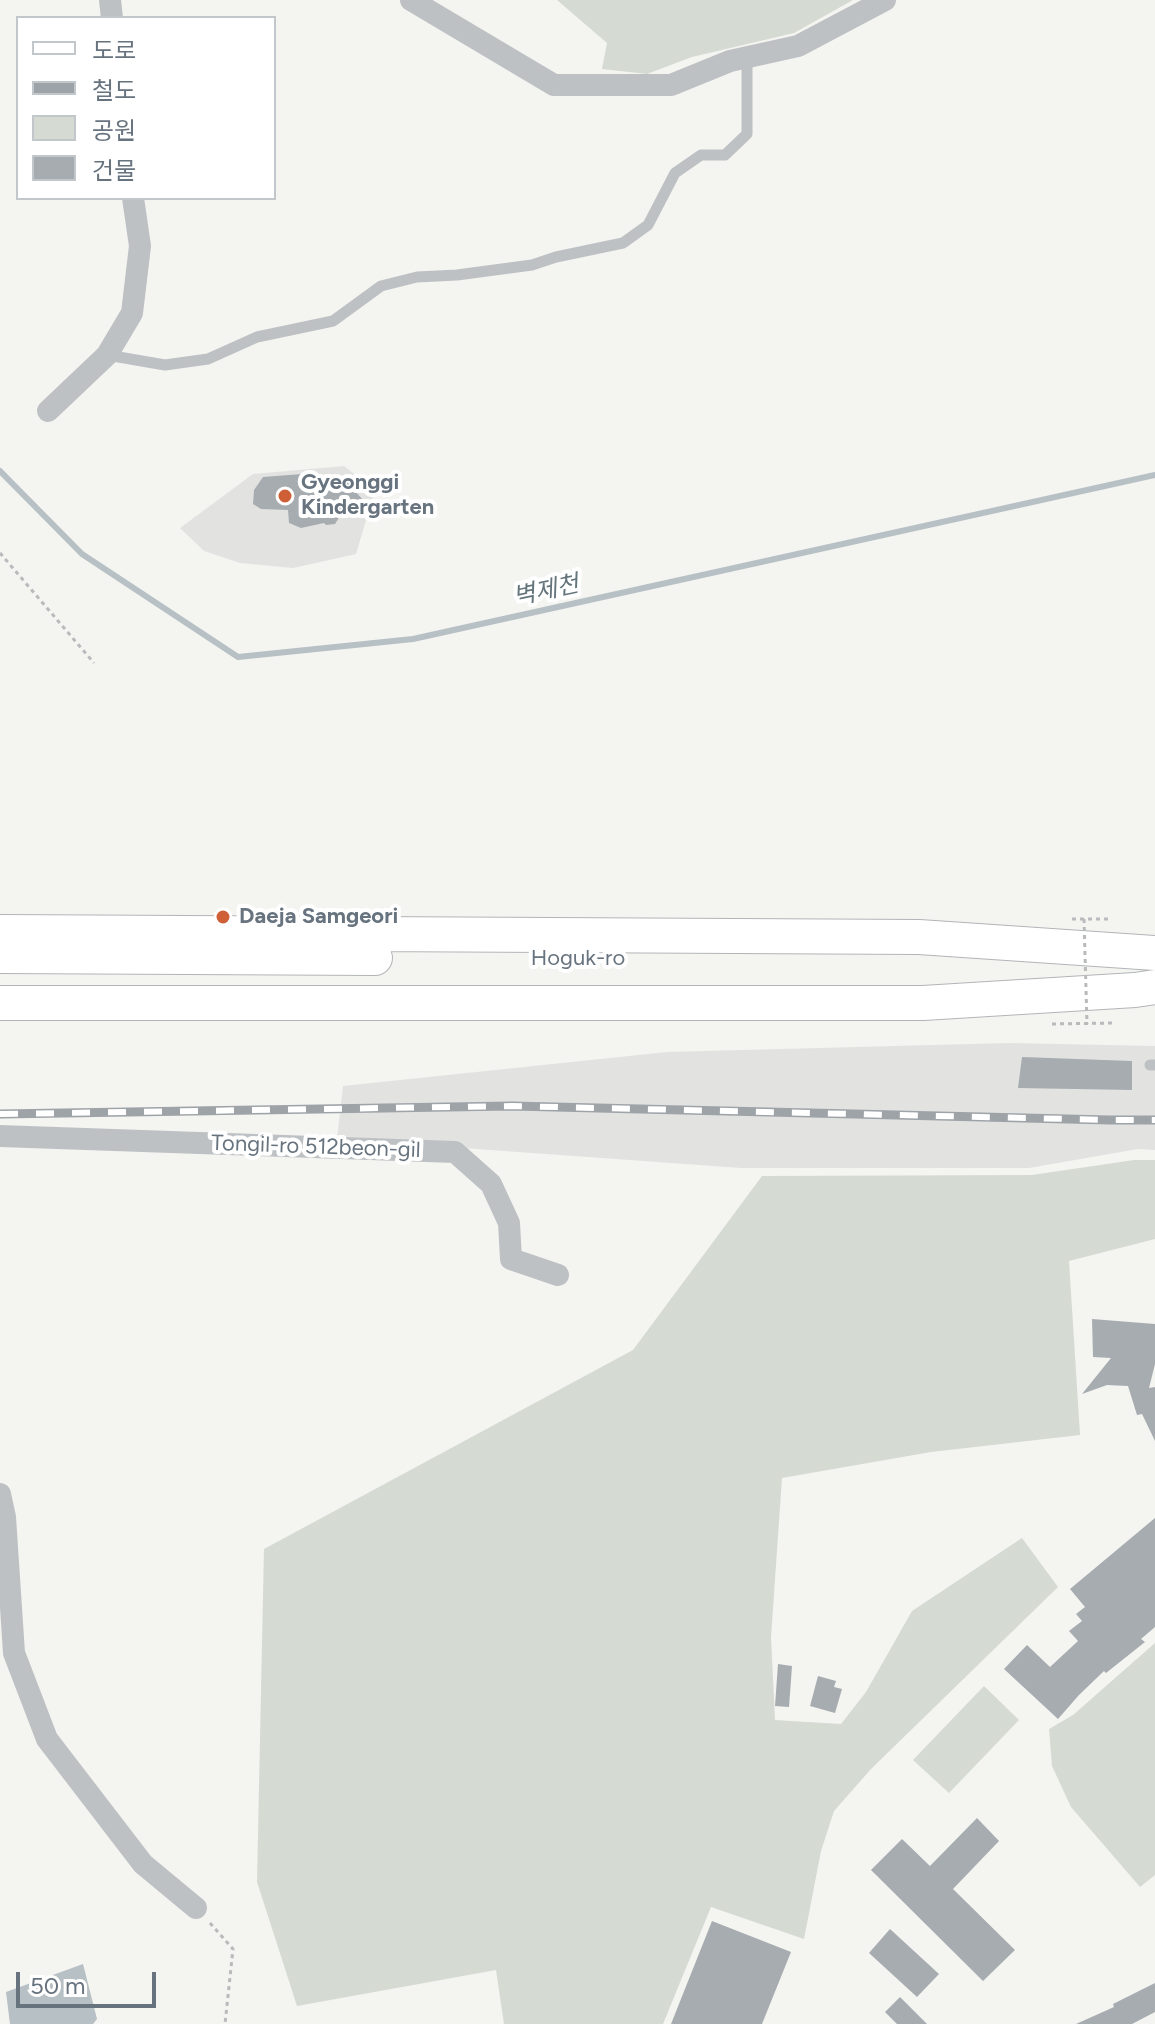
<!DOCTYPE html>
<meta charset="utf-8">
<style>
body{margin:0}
#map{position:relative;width:1155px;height:2024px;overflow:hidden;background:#f4f4f1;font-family:Figtree,"Noto Sans KR",sans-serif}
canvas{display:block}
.legend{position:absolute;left:16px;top:16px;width:260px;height:184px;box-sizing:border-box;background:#fff;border:2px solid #c2c7cb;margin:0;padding:10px 14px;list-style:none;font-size:24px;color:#67737e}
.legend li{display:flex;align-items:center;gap:16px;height:40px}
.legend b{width:40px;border:2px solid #c2c7cb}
.scale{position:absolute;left:16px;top:1972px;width:140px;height:36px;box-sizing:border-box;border:4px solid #67737e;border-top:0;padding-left:10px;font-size:24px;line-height:28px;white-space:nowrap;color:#67737e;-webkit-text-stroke:6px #fff;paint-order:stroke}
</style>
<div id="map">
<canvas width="1155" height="2024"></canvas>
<ul class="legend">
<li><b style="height:10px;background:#fff"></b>도로</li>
<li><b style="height:10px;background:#9ea3a8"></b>철도</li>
<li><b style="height:22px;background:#d5dad3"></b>공원</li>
<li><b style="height:22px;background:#a6acb0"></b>건물</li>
</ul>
<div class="scale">50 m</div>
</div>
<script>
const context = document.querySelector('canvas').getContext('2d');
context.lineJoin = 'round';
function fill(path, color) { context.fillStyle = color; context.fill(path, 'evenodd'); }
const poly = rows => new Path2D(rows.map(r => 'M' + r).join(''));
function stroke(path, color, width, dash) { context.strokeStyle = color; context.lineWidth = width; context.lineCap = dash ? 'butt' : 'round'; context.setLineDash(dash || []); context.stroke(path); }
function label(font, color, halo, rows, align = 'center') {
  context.font = font + ' Figtree,"Noto Sans KR",sans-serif'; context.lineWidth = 8; context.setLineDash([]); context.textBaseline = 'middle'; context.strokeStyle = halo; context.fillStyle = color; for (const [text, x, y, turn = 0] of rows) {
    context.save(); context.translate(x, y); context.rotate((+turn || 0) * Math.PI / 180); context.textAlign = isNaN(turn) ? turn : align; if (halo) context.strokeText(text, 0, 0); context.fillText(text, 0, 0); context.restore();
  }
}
const built = poly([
 [344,466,375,490,356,554,293,568,240,563,204,551,180,528,253,474],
 [1008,1043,1155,1046,1155,1150,1138,1149,1029,1168,741,1168,337,1139,343,1086,667,1052]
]);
const green = poly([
 [557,0,853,0,794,33,692,57,647,74,602,69,607,43],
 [1134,1160,1155,1160,1155,1239,1069,1261,1080,1435,931,1452,782,1478,771,1637,775,1720,841,1724,866,1692,912,1611,1022,1538,1058,1587,871,1769,834,1811,821,1851,804,1939,711,1907,663,2024,504,2024,496,1970,297,2006,257,1882,264,1549,633,1350,762,1176,1032,1175],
 [1155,1643,1155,1875,1140,1887,1071,1807,1052,1766,1049,1729,1073,1715],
 [984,1686,1019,1720,949,1793,913,1760]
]);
const water = poly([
 [83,1964,97,2019,93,2024,10,2024,6,1992]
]);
const stream = poly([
 [0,471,82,554,238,657,413,639,1155,475]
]);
const building = poly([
 [315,473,316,486,347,482,363,500,354,511,345,508,335,524,326,525,324,523,301,528,289,523,288,510,261,509,253,504,254,490,263,477],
 [1022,1057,1132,1061,1132,1090,1018,1088],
 [1092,1319,1155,1324,1155,1364,1149,1388,1155,1387,1155,1441,1142,1414,1137,1415,1128,1386,1107,1385,1082,1394,1111,1358,1093,1357],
 [1155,1518,1155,1627,1141,1639,1145,1642,1106,1673,1104,1671,1079,1695,1058,1719,1004,1669,1027,1645,1050,1667,1078,1641,1069,1631,1082,1621,1076,1614,1085,1607,1070,1589],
 [778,1664,792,1666,789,1707,775,1706],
 [818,1676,836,1681,834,1687,842,1689,835,1713,810,1706],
 [977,1818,999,1841,953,1889,1015,1950,983,1981,871,1870,902,1839,930,1866],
 [712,1921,791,1952,762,2024,671,2024],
 [890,1929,939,1974,917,1997,869,1953],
 [1155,1983,1155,2012,1132,2024,1076,2024,1114,2007,1113,2004],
 [900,1997,927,2024,897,2024,885,2012]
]);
const path = poly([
 [0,553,94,663],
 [1072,919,1112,919],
 [1052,1024,1114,1023],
 [210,1923,233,1949,225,2024]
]);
const lane = poly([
 [107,355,165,365,208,359,257,337,333,321,381,286,417,277,457,275,532,265,556,257,623,243,648,225,675,173,701,155,725,155,747,134,747,57],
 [1150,1065,1155,1065]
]);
const street = poly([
 [110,0,112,18],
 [411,0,554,85,671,85,730,61,798,46,885,0],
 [48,411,107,355,132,313,140,246,133,198],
 [0,1136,455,1152,491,1184,509,1223,511,1259,558,1275],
 [0,1494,5,1517,14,1653,47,1739,143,1864,196,1908]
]);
const primary = poly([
 [0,932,919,937,1155,953],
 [0,956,375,958],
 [0,1003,923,1003,1135,990,1155,987]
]);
const rail = poly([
 [0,1114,512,1106,1110,1120,1155,1120]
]);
const pathBridge = poly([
 [1084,919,1087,1024]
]);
const markers = [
 [285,496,8,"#ce5f37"],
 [223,917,8,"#ce5f37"]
];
const poiNames = [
 ["Gyeonggi",301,483],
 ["Kindergarten",301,508],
 ["Daeja Samgeori",239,917]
];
const streetNames = [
 ["Hoguk-ro",578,959],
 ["Tongil-ro 512beon-gil",316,1147,2]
];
const waterNames = [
 ["벽제천",546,591,-12]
];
fill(built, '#e2e3e1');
fill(green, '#d5dad3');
fill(water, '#b7c0c4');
stroke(stream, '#b7c0c4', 6);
fill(building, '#a6acb0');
stroke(primary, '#b2b5b8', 36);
stroke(path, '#b8babc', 3, [4, 4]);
stroke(lane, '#bec1c4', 11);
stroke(street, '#bec1c4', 22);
stroke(primary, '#fff', 34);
stroke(rail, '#9ea3a8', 9);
stroke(rail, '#fff', 6, [18]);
stroke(pathBridge, '#b8babc', 3, [4, 4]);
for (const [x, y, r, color] of markers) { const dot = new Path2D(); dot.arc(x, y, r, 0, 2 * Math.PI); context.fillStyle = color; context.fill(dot); stroke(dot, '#fff', 3); }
label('bold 22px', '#67737e', '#fff', poiNames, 'left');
label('22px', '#67737e', '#fff', streetNames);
label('italic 24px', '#63747b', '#fff', waterNames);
</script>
